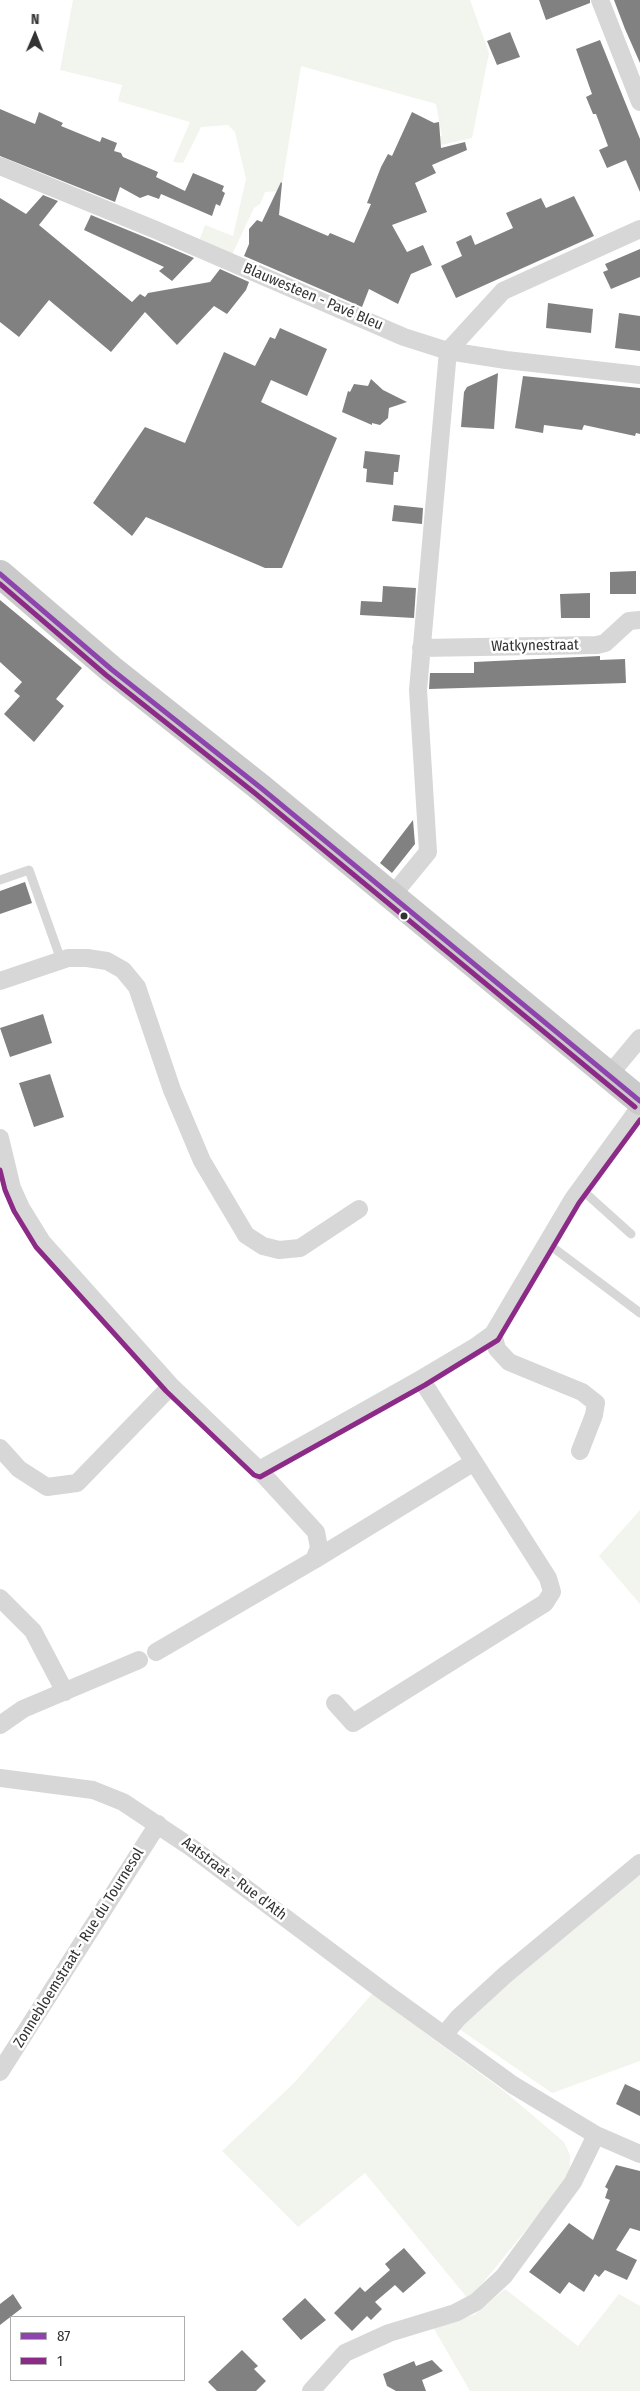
<!DOCTYPE html>
<meta charset="utf-8">
<style>
body{margin:0}
#map{position:relative;width:640px;height:2391px;overflow:hidden;background:#fff;font-family:"Fira Sans Condensed",sans-serif}
canvas{display:block}
.legend{position:absolute;left:10px;top:2316px;width:175px;height:65px;box-sizing:border-box;background:#fff;border:1px solid #adadad;margin:0;padding:6px 9px;list-style:none;font-size:15px;color:#333}
.legend li{display:flex;align-items:center;gap:10px;height:25px}
.legend b{width:25px;border:1px solid #adadad}
.north{position:absolute;left:10px;top:10px;width:50px;height:50px;-webkit-text-stroke:4px #fff;paint-order:stroke;rotate:1deg;font-size:14px;font-weight:700;line-height:20px;text-align:center;color:#333}
.north::after{content:'';display:block;margin:auto;width:18px;height:22px;background:#333;clip-path:polygon(50% 0,100% 100%,50% 72%,0 100%)}
</style>
<div id="map">
<canvas width="640" height="2391"></canvas>
<ul class="legend">
<li><b style="height:6px;background:#8e44ad"></b>87</li>
<li><b style="height:6px;background:#8c2b87"></b>1</li>
</ul>
<div class="north">N</div>
</div>
<script>
const context = document.querySelector('canvas').getContext('2d');
context.lineJoin = 'round';
function fill(path, color) { context.fillStyle = color; context.fill(path, 'evenodd'); }
const poly = rows => new Path2D(rows.map(r => 'M' + r).join(''));
function stroke(path, color, width, dash) { context.strokeStyle = color; context.lineWidth = width; context.lineCap = dash ? 'butt' : 'round'; context.setLineDash(dash || []); context.stroke(path); }
function label(font, color, halo, rows, align = 'center') {
  context.font = font + ' "Fira Sans Condensed",sans-serif'; context.lineWidth = 5; context.setLineDash([]); context.textBaseline = 'middle'; context.strokeStyle = halo; context.fillStyle = color; for (const [text, x, y, turn = 0] of rows) {
    context.save(); context.translate(x, y); context.rotate((+turn || 0) * Math.PI / 180); context.textAlign = isNaN(turn) ? turn : align; if (halo) context.strokeText(text, 0, 0); context.fillText(text, 0, 0); context.restore();
  }
}
const green = poly([
 [73,0,470,0,489,53,472,138,432,147,432,137,442,136,436,104,301,66,281,191,265,192,260,204,254,208,231,257,199,241,205,225,233,236,246,179,235,132,228,125,201,127,183,163,173,162,190,122,118,101,122,85,60,70],
 [640,1510,640,1604,599,1556],
 [640,1868,640,2061,552,2093,455,2026],
 [372,1994,504,2091,564,2142,570,2155,570,2170,542,2210,469,2300,365,2173,298,2227,222,2151,294,2083],
 [505,2289,578,2346,619,2294,640,2306,640,2391,470,2391,433,2327,474,2315]
]);
const building = poly([
 [539,0,590,0,590,3,546,20],
 [614,0,640,0,640,63,625,29],
 [510,32,520,57,497,65,487,41],
 [600,40,640,139,640,192,626,160,607,168,599,150,608,146,596,114,593,114,586,97,592,94,576,49],
 [0,109,35,124,39,112,63,123,61,126,100,142,102,137,117,143,114,151,121,153,123,157,158,172,156,177,185,191,193,173,224,186,222,191,225,193,220,206,216,204,212,216,161,194,159,199,148,195,140,198,120,187,115,202,0,156],
 [412,112,434,123,439,122,441,148,465,142,467,150,432,165,436,173,415,183,427,212,392,225,407,252,423,245,432,265,411,274,398,304,369,289,362,307,244,256,249,244,249,229,257,220,262,222,281,182,282,183,279,215,328,236,330,233,354,243,371,204,367,203,381,167,388,154,392,156],
 [43,195,58,201,39,225,132,302,140,294,145,297,148,293,210,282,220,269,249,282,246,290,227,314,214,306,177,345,145,312,111,352,49,300,19,337,0,322,0,198,26,214],
 [574,196,594,236,456,298,441,266,462,256,456,242,471,235,475,245,513,228,506,213,541,198,546,208],
 [91,215,152,240,194,258,172,281,159,271,164,267,84,230],
 [640,249,640,277,611,289,603,272,608,270,605,264],
 [548,303,593,309,591,333,546,328],
 [619,313,640,316,640,351,615,348],
 [280,328,327,349,307,396,271,380,261,402,337,438,282,568,265,568,146,517,132,536,93,503,145,427,185,443,224,352,255,366,270,337,275,339],
 [498,373,494,429,461,427,464,392,467,387],
 [523,376,640,388,640,434,636,433,635,436,584,425,582,430,544,425,543,433,515,428],
 [371,379,383,390,407,402,389,408,388,418,380,425,372,423,372,425,342,412,348,391,350,392,354,384,368,386],
 [365,451,400,455,398,472,394,472,393,485,366,482,367,469,363,468],
 [394,505,423,508,422,524,392,521],
 [636,571,636,594,610,594,610,572],
 [383,586,416,588,414,618,360,615,361,601,382,602],
 [590,593,590,618,561,618,560,594],
 [0,600,82,668,56,699,64,706,34,742,4,714,20,696,14,691,22,682,0,662],
 [600,656,600,660,625,659,626,683,429,689,430,673,474,673,474,662],
 [413,820,415,844,392,873,380,863],
 [25,882,32,903,0,914,0,891],
 [43,1014,52,1043,10,1057,0,1028],
 [50,1074,64,1117,34,1127,19,1083],
 [625,2084,640,2091,640,2116,616,2104],
 [616,2165,640,2171,640,2231,630,2228,616,2250,637,2260,627,2280,605,2270,599,2277,595,2274,584,2292,569,2282,560,2294,529,2272,569,2223,593,2240,610,2200,605,2198,608,2189,605,2187],
 [404,2248,426,2273,403,2293,395,2285,375,2302,382,2309,371,2320,367,2316,352,2331,334,2313,360,2287,365,2292,390,2270,385,2264],
 [13,2294,22,2308,0,2325,0,2304],
 [305,2298,326,2320,301,2340,282,2319],
 [242,2350,258,2366,254,2369,266,2381,256,2391,217,2391,208,2382],
 [432,2360,443,2371,422,2380,426,2391,396,2391,387,2386,383,2374,414,2361,416,2366]
]);
const lane = poly([
 [0,880,29,870,61,960],
 [581,1189,631,1234],
 [547,1243,640,1313]
]);
const street = poly([
 [600,0,640,102],
 [0,166,156,230,404,337,448,351,506,360,640,375],
 [448,351,503,291,640,229],
 [421,648,597,645,605,643,629,621,640,620],
 [391,897,428,852,418,690,448,351],
 [0,981,68,958,87,958,107,961,123,970,137,987,172,1090,202,1161,246,1235,263,1246,279,1250,300,1248,359,1209],
 [609,1075,640,1038],
 [0,1138,12,1188,21,1208,42,1242,171,1386,259,1470,316,1532,319,1548,314,1560,156,1652],
 [493,1334,497,1349,509,1362,582,1392,596,1403,594,1415,580,1451],
 [0,1448,19,1469,47,1487,77,1483,171,1386],
 [259,1470,421,1379,475,1347,493,1334,573,1199,640,1107],
 [314,1560,474,1462],
 [0,1598,33,1631,65,1692],
 [335,1703,353,1723,545,1603,552,1592,548,1578,421,1379],
 [0,1725,23,1709,139,1660],
 [0,1778,93,1790,123,1802,192,1848,387,1994,513,2085,596,2135,640,2154],
 [444,2035,458,2018,505,1975,640,1863],
 [0,2072,158,1824],
 [311,2391,345,2353,389,2333,455,2313,476,2302,504,2276,573,2182,596,2135]
]);
const primary = poly([
 [0,574,111,669,261,788,640,1101]
]);
const bus1 = poly([
 [0,574,111,669,261,788,640,1101]
]);
const bus2 = poly([
 [0,584,106,675,256,794,635,1107],
 [0,1170,5,1190,14,1211,36,1247,166,1391,254,1475,260,1477,425,1385,498,1340,579,1203,640,1120]
]);
const markers = [
 [404,916,4.5,"#333"]
];
const streetNames = [
 ["Blauwesteen - Pavé Bleu",313,297,23],
 ["Watkynestraat",535,646,-1],
 ["Aatstraat - Rue d'Ath",234,1879,37],
 ["Zonnebloemstraat - Rue du Tournesol",79,1948,-58]
];
fill(green, '#f1f5ed');
fill(building, '#818181');
stroke(lane, '#d7d7d7', 9);
stroke(street, '#d7d7d7', 18);
stroke(primary, '#cacaca', 28);
stroke(bus1, '#8e44ad', 5);
stroke(bus2, '#8c2b87', 5);
for (const [x, y, r, color] of markers) { const dot = new Path2D(); dot.arc(x, y, r, 0, 2 * Math.PI); context.fillStyle = color; context.fill(dot); stroke(dot, '#fff', 2); }
label('15px', '#333', '#fff', streetNames);
</script>
